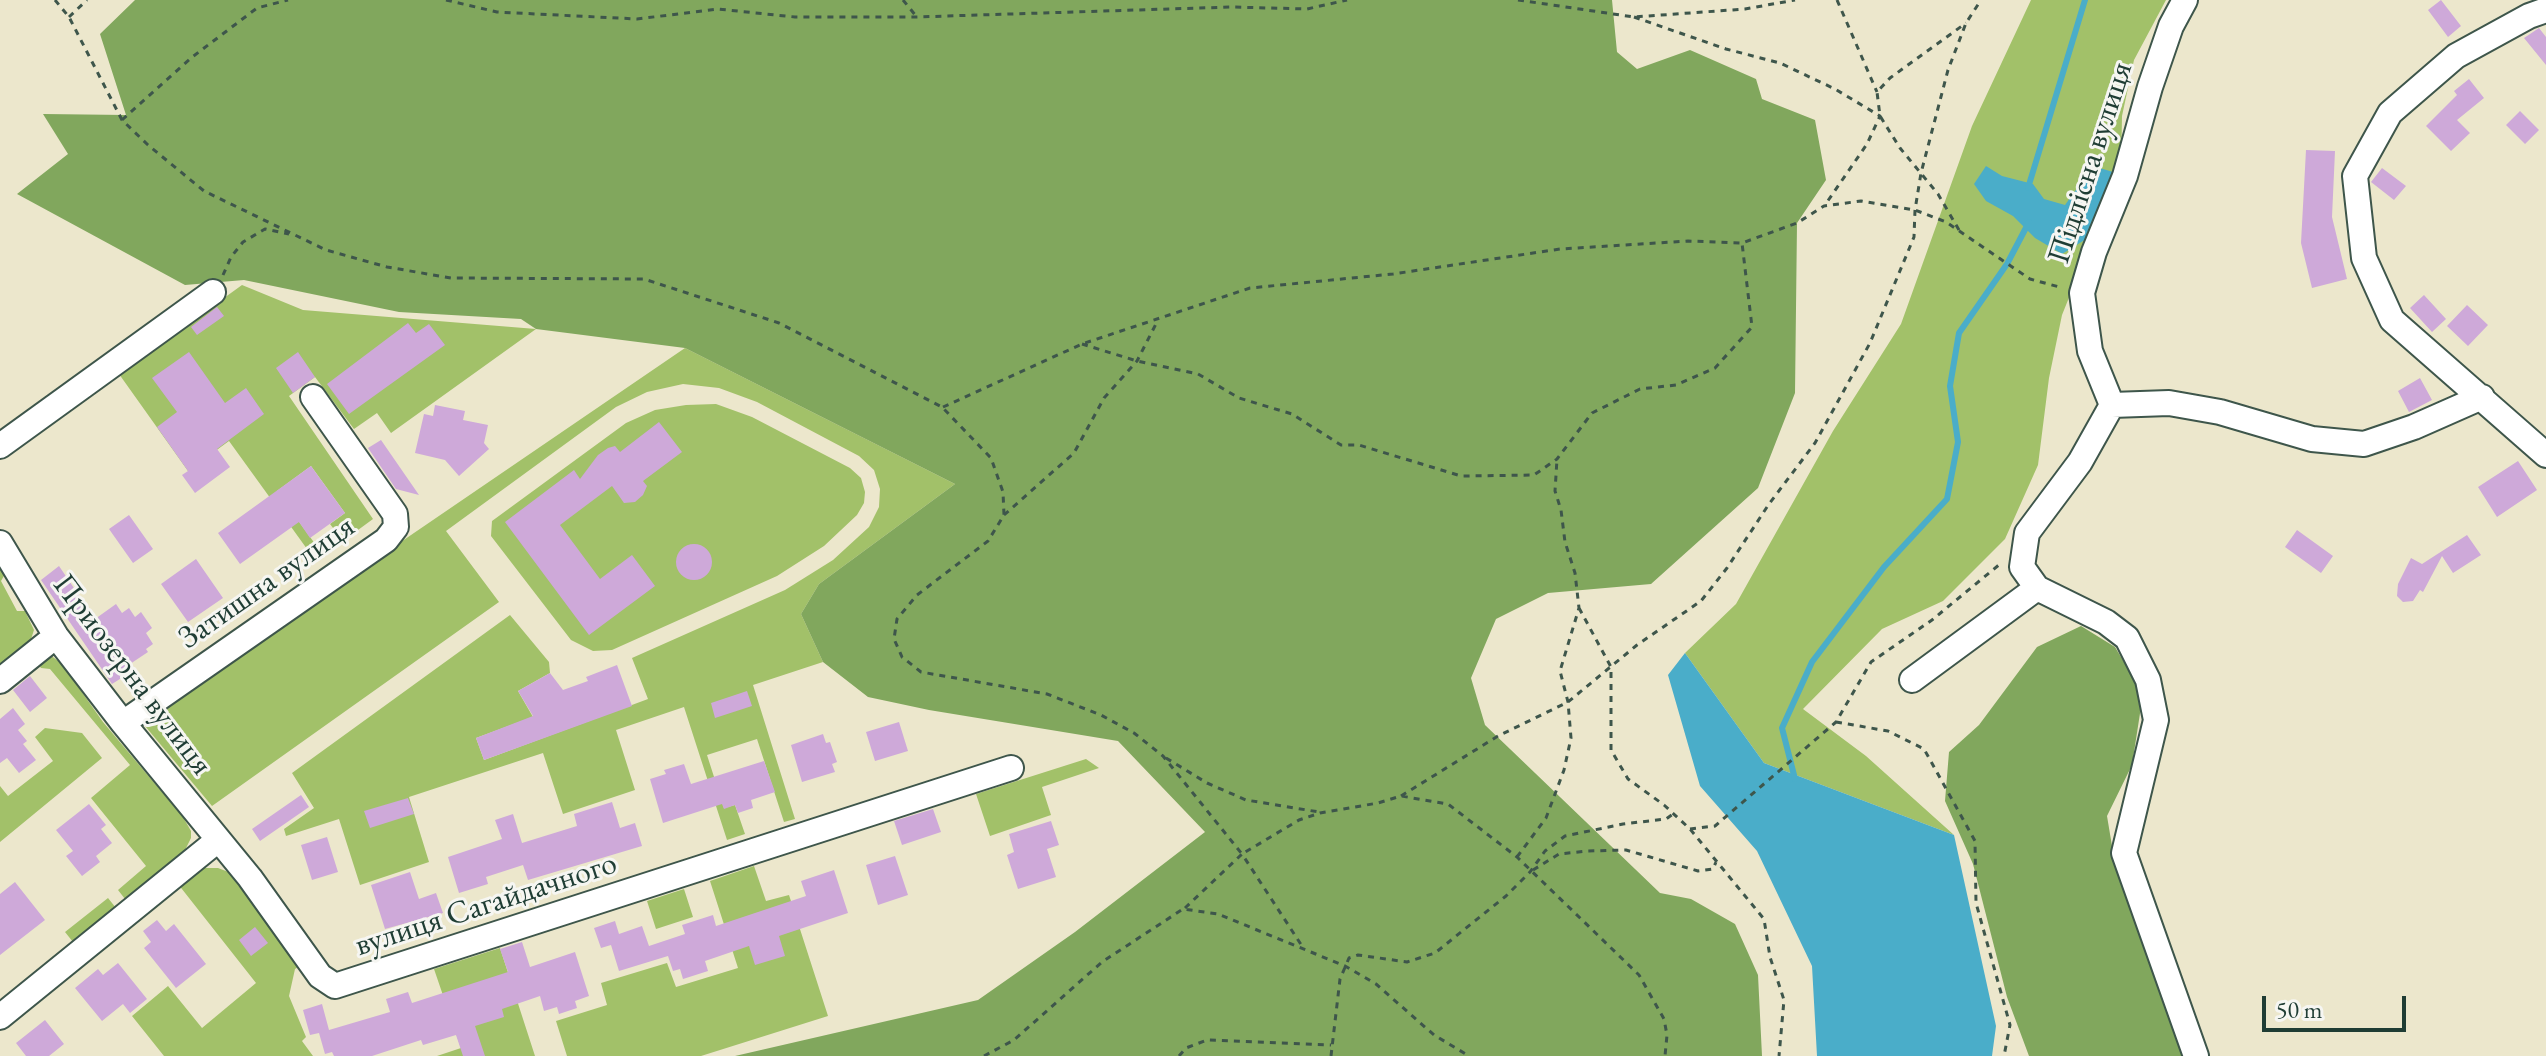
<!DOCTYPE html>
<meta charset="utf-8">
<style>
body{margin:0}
#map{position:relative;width:2546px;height:1056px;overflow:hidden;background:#ece7cc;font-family:"EB Garamond",serif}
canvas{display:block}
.scale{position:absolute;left:2262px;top:996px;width:144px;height:36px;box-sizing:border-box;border:4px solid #1f3d34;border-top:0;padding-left:10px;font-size:24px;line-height:28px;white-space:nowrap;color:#1f3d34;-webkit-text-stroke:6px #f6f6f2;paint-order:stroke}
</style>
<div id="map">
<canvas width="2546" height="1056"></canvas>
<div class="scale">50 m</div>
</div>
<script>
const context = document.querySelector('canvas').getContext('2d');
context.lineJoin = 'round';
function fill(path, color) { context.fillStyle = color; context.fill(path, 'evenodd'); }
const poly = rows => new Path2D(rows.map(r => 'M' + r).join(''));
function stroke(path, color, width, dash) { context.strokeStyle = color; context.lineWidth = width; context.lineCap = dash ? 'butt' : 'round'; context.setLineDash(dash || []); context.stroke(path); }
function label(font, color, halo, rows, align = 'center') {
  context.font = font + ' "EB Garamond",serif'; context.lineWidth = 6; context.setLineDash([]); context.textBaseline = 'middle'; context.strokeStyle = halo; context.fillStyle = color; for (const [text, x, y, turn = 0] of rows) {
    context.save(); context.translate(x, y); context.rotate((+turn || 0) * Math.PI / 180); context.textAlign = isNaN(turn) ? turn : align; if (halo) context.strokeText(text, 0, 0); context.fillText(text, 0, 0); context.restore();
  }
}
const green = poly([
 [2031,0,2166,0,2134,60,2122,116,2121,168,2062,315,2049,378,2038,465,2005,539,1943,601,1882,629,1803,709,1866,756,1954,835,1764,763,1685,653,1736,604,1833,431,1901,324,1972,126],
 [242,285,303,310,536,329,391,433,377,413,354,429,315,377,289,396,373,519,343,541,330,524,345,513,311,466,277,491,323,555,315,560,229,441,188,471,119,374],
 [685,348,955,484,819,584,801,614,823,662,753,685,795,819,784,822,757,739,707,755,724,808,735,805,745,834,727,840,684,707,616,730,635,790,563,814,543,753,409,797,429,862,360,885,339,819,286,836,284,829,314,808,292,773,510,615,549,662,550,673,518,691,533,717,476,738,484,760,648,699,632,658,785,590,833,560,869,527,879,507,880,489,874,470,859,456,757,402,719,388,683,384,647,392,616,407,446,531,499,602,212,806,140,720],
 [716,404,752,417,850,468,861,478,865,492,864,503,857,515,824,546,777,576,612,650,593,651,571,640,491,536,492,521,626,423,655,410,686,405],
 [0,563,5,574,1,581,17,611,25,611,34,630,30,642,0,669],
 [49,654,62,664,103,722,183,817,191,831,191,838,184,852,125,899,118,890,146,866,91,798,130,765,50,669,41,668,34,658],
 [45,728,82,733,102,758,0,842,0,786,8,796,53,761,35,737],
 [1086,759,1099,768,1042,787,1051,815,990,836,976,794],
 [754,866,766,901,789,895,828,1016,701,1056,567,1056,556,1021,607,1005,601,983,667,963,676,987,738,968,710,881],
 [205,868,218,868,231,873,243,884,301,965,295,969,289,996,306,1037,302,1041,313,1056,164,1056,132,1016,168,986,202,1028,256,983,178,884,194,871],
 [684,889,693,917,656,929,647,901],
 [108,898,116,908,73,942,65,932],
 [500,948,535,1056,437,1056,461,1048,434,969]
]);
const forest = poly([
 [135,0,1612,0,1617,52,1637,69,1690,50,1756,79,1762,99,1815,120,1826,180,1797,223,1795,393,1758,488,1651,584,1548,593,1496,619,1471,678,1485,725,1660,893,1691,899,1735,924,1758,975,1762,1056,735,1056,978,1000,1075,932,1205,832,1118,741,929,710,868,697,823,662,801,614,819,584,955,484,685,348,536,329,521,319,399,312,244,280,185,285,17,194,68,154,43,114,126,115,100,34],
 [2081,626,2115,647,2143,694,2132,765,2107,816,2116,870,2185,1056,2029,1056,2007,997,1973,864,1945,801,1949,752,1979,725,2037,647]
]);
const water = poly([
 [1986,166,2002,176,2033,184,2044,199,2065,205,2093,166,2113,172,2091,236,2062,254,2035,238,2013,216,1986,201,1974,184],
 [1685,653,1764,763,1954,835,1996,1026,1992,1056,1817,1056,1812,966,1757,851,1700,786,1668,675]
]);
const stream = poly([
 [2028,188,2085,0],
 [1795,779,1782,728,1812,662,1884,567,1947,499,1958,442,1950,386,1959,333,2007,264,2029,222]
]);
const building = poly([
 [2441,0,2461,26,2448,37,2428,10],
 [2539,28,2546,37,2546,65,2524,38],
 [2469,79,2484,98,2457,120,2470,133,2451,151,2426,126,2457,95,2454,91],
 [2520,111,2539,130,2525,144,2506,125],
 [2306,150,2335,151,2332,217,2347,279,2312,288,2301,243],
 [2382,168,2406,186,2394,200,2371,182],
 [2424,295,2446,319,2432,332,2410,308],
 [2467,305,2488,325,2468,346,2447,326],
 [217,307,224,316,197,335,191,327],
 [408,323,416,333,429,324,445,345,349,414,327,384],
 [189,352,225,403,246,388,264,414,217,449,230,467,195,493,182,475,188,471,157,427,177,412,152,378],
 [298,352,315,377,293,393,276,368],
 [2420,378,2432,400,2409,412,2398,391],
 [435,405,465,411,463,420,488,425,484,443,489,449,459,476,445,460,415,453,424,414,433,416],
 [659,422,682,452,643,481,647,486,643,495,635,502,624,503,612,486,560,525,600,579,632,555,655,586,589,635,505,522,574,470,580,479,598,455,608,448,615,446,620,452],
 [381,440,419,495,396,489,368,448],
 [2518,461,2537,490,2497,517,2478,487],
 [311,466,345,513,310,538,299,522,240,564,218,533],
 [129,515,153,549,133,563,109,529],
 [2297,530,2333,556,2321,573,2285,547],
 [2467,535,2481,555,2453,573,2442,556,2423,592,2420,590,2413,601,2403,602,2397,596,2398,584,2411,558,2422,564],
 '676 562a18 18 0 1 1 36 0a18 18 0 1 1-36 0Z',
 [196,559,223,598,188,622,161,584],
 [59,566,95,619,116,604,122,613,129,608,135,617,141,612,152,628,146,633,153,644,146,649,148,652,127,666,131,672,112,684,41,580],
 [617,665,632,706,484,760,476,738,533,716,518,691,550,673,563,690,588,681,586,677],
 [30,676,47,698,30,712,13,690],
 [747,691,752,706,715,718,711,703],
 [13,708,25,724,18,730,27,741,23,744,36,760,19,773,7,758,0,763,0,719],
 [899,722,908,751,875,761,866,732],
 [823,734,826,743,830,742,837,762,832,764,835,772,802,782,791,745],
 [764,761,775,792,751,800,753,808,738,813,735,805,724,809,722,804,663,823,650,779,666,774,664,770,684,764,691,784],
 [301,795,309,807,260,841,252,829],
 [408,798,414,814,370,828,364,811],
 [612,802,620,828,635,823,642,846,528,880,523,865,486,877,488,884,459,893,448,857,502,839,495,820,513,814,522,843,577,826,574,814],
 [89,804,106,825,101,829,112,843,96,856,100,862,82,876,66,856,73,851,56,830],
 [933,809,941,832,902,845,894,821],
 [1051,821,1059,845,1047,849,1056,877,1018,889,1007,855,1014,852,1009,834],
 [327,837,338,872,312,880,301,845],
 [895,856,908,895,878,905,866,865],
 [834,870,848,913,779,936,785,956,755,965,749,946,705,961,708,971,683,979,680,969,673,971,668,956,619,971,611,945,601,948,594,928,615,921,619,934,642,926,649,946,685,934,682,925,713,915,716,926,806,896,801,881],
 [410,872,419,899,436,893,443,913,385,929,371,885],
 [15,882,45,920,0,955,0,894],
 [157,920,166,931,174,924,206,964,176,988,144,948,151,942,143,931],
 [255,927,268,943,251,956,239,940],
 [522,942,530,967,575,952,589,996,575,1001,577,1008,559,1014,557,1007,544,1011,540,996,502,1009,504,1017,475,1026,485,1056,463,1056,456,1035,423,1045,421,1040,372,1056,334,1056,332,1052,325,1054,319,1033,310,1035,303,1010,322,1004,329,1030,390,1012,386,999,408,992,412,1003,508,972,500,949],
 [118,963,147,999,130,1013,123,1004,102,1021,75,988,98,969,103,975],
 [45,1020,64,1044,49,1056,26,1056,16,1043]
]);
const path = poly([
 [55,0,69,17,122,120,148,145,204,191,326,250,387,267,451,278,644,279,779,323,942,407,991,458,1003,492,1004,515,988,541,917,595,897,619,894,639,902,657,921,672,1047,694,1101,715,1134,733,1163,756,1242,854,1299,820,1320,813,1378,803,1401,796,1448,804,1517,857,1639,975,1664,1019,1667,1035,1665,1056],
 [446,0,497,12,637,19,718,9,795,17,916,17,1231,7,1307,9,1347,0],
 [903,0,916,16],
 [1518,0,1634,17,1745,9,1795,0],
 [1837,0,1877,92],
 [69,17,87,0],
 [1634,17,1726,49,1780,63,1835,89,1880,116,1867,144,1825,205],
 [122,120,191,58,257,8,288,0],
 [1959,230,1938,194,1900,148,1880,116,1877,92,1890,78,1966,23],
 [223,275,231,257,243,242,265,229,289,234],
 [1082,344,1137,361,1198,374,1239,398,1292,414,1341,445,1359,445,1461,476,1534,475,1557,459,1592,413,1640,389,1676,385,1715,368,1752,327,1742,243],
 [943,407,1082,344,1250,288,1393,274,1560,249,1688,241,1742,243,1797,223,1824,206,1861,201,1915,210,1946,222,2030,279,2063,288],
 [1004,515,1074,453,1104,398,1137,361,1158,320],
 [1579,608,1611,667,1611,750,1628,779,1664,805,1690,829,1764,919,1770,957,1784,1000,1779,1056],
 [1836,722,1888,731,1924,749,1975,841,1976,903,2010,1025,2004,1056],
 [1166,758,1207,783,1246,800,1319,812],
 [1401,796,1498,736,1568,702,1637,645,1701,601,1727,568,1769,504,1815,443,1870,343,1914,237,1915,210,1921,173,1948,70,1966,23,1981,0],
 [1690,829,1715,826,1836,722,1871,662,1932,620,2000,564],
 [1517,857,1546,818,1564,770,1571,738,1568,702,1560,671,1579,608,1575,573,1565,542,1561,510,1555,491,1557,459],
 [1533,870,1559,854,1588,851,1626,850,1698,871,1713,869,1716,862],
 [1185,908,1242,854,1302,946],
 [984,1056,1014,1040,1102,962,1183,909,1218,914,1345,966,1376,984,1434,1035,1469,1056],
 [1179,1056,1186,1048,1207,1040,1331,1045],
 [1331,1056,1340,979,1349,958,1358,955,1407,962,1435,953,1506,896,1530,872,1545,851,1565,836,1623,824,1666,819,1673,814]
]);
const minor = poly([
 [2546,10,2529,16,2456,56,2390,113,2355,176,2364,258,2392,320,2546,455],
 [2112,405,2080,462,2027,533,2022,567,2037,588,2106,622,2127,638,2148,680,2156,720,2124,853,2196,1056],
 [2112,405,2090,351,2082,293,2094,252,2125,176,2150,87,2171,26,2185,0],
 [2112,405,2169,403,2220,412,2312,439,2364,444,2414,427,2482,397],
 [0,446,213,292],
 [0,543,56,636,123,723,250,878,320,976,335,986,1011,768],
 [1912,680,2037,588],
 [0,681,56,636],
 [123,723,386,540,396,527,395,514,313,397],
 [0,1017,218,840]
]);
const streetNames = [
 ["Підлісна вулиця",2091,163,-72],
 ["Затишна вулиця",267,583,-35],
 ["Приозерна вулиця",132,675,53],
 ["вулиця Сагайдачного",486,905,-18]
];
fill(green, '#a2c169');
fill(forest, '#81a75d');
fill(water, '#4aadc9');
stroke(stream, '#4aadc9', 6);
fill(building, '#cea9d9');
stroke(minor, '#3e564b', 28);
stroke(path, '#3e564b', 3, [6, 6]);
stroke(minor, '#fff', 24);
label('32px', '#1f3d34', '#f6f6f2', streetNames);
</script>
